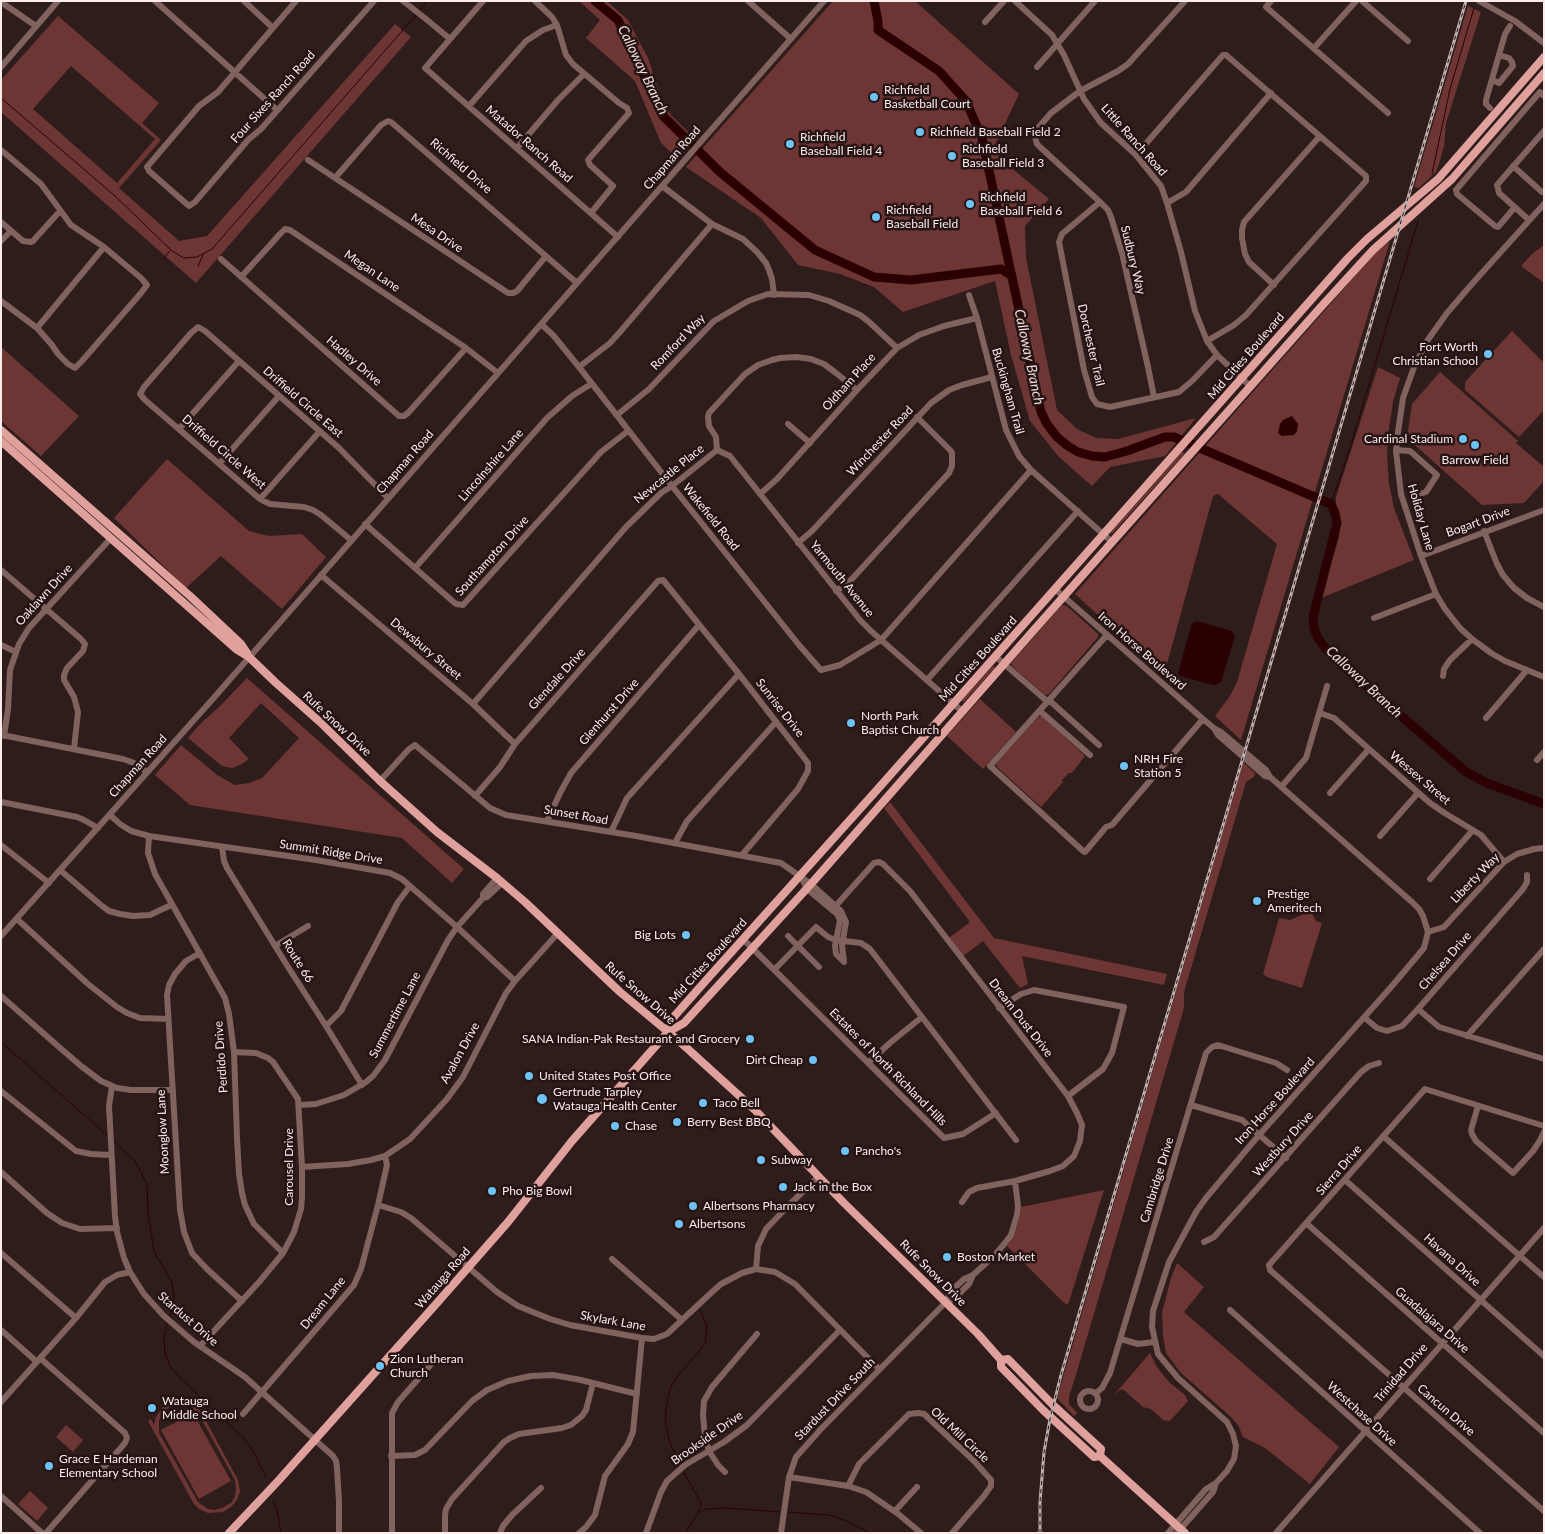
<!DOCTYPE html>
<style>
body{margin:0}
#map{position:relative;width:1545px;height:1534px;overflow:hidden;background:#2f1d1c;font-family:Lato,sans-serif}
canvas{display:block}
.frame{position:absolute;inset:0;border:2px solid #faedec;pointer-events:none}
</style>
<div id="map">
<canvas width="1545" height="1534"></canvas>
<div class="frame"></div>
</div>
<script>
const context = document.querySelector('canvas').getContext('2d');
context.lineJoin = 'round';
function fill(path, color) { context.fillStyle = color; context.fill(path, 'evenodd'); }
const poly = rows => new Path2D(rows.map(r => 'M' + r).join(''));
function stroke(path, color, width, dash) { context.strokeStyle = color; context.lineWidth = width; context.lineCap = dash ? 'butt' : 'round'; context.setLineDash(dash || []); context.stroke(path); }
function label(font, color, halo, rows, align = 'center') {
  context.font = font + ' Lato,sans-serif'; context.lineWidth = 5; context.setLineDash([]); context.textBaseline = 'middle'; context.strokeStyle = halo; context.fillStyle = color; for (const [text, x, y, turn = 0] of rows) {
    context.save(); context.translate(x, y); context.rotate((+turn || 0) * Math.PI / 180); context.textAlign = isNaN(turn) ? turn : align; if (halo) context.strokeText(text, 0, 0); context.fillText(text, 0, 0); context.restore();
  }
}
const green = poly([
 [579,1,607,1,628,20,648,58,663,104,672,116,696,140,683,153,676,147,672,153,661,143,635,81,586,38,600,20],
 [833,1,915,1,1019,94,994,147,1009,166,1049,199,1025,226,1026,258,1057,410,1077,429,1096,438,1118,439,1196,418,1165,456,1110,467,1092,486,1059,457,1030,421,1011,355,995,281,903,312,874,287,840,274,798,265,761,218,686,167],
 [1468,6,1481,12,1446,123,1444,146,1439,164,1436,172,1419,188,1414,187],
 [58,16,159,103,142,123,161,140,119,188,179,241,207,236,395,24,411,37,196,283,1,112,1,80],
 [71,66,155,139,117,183,33,109],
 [1390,241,1241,740,1215,716,1230,696,1237,682,1277,544,1218,494,1213,496,1164,675,1075,594,1378,250],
 [1544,245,1544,283,1521,266,1532,254],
 [1512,331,1544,363,1544,410,1519,437,1465,390,1465,382],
 [1,347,79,416,41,456,1,421],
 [1378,367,1400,378,1393,402,1389,428,1387,455,1389,484,1394,508,1414,560,1321,598,1339,537,1340,520,1336,505,1336,497],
 [1440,372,1518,441,1516,443,1544,467,1544,481,1524,503,1482,505,1407,438,1412,404],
 [1182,452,1185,453,1112,534,1111,533,1112,531],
 [167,459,249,531,269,536,302,534,326,557,282,609,221,556,186,588,114,518],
 [1062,605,1067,606,1098,634,1098,637,1049,694,1045,695,1013,667,1011,663],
 [993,666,995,667,994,669,964,702,962,701,963,699],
 [247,678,464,869,452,883,402,838,190,805,155,775,181,745,217,775,235,785,249,783,262,778,299,738,261,703,229,738,249,759,240,765,232,768,222,766,188,738,201,723,219,707],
 [980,699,1016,732,983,769,947,736],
 [1040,716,1043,717,1085,756,1072,773,1069,773,1062,780,1063,782,1041,807,996,766,997,763,1037,718],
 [1243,762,1255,773,1254,777,1246,782,1184,992,1184,1008,1075,1378,1069,1396,1069,1404,1077,1413,1074,1416,1057,1398],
 [890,802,994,938,1167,974,1164,985,1022,956,1028,984,1020,988,983,941,963,956,949,938,970,922,884,808],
 [1311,911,1316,921,1322,923,1302,988,1267,977,1263,974,1279,918,1290,920],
 [1104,1190,1068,1305,1063,1302,1007,1246,1014,1235,1020,1216,1021,1207],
 [1177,1263,1204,1287,1184,1312,1339,1447,1310,1484,1265,1448,1243,1437,1238,1425,1230,1416,1180,1372,1166,1353,1163,1336,1162,1313,1171,1278],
 [1150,1353,1157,1367,1169,1382,1185,1395,1188,1401,1170,1421,1163,1420,1151,1409,1143,1407,1124,1390,1121,1389,1114,1395],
 [182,1401,192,1404,200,1410,238,1480,240,1491,237,1500,231,1507,223,1512,208,1513,199,1509,194,1504,148,1421,151,1419,154,1425,156,1417,162,1408,169,1403],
 [183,1404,190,1407,198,1413,235,1480,236,1489,235,1497,231,1503,222,1508,214,1510,208,1509,198,1502,159,1433,159,1420,164,1411,171,1406],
 [193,1413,231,1481,199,1499,161,1430],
 [66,1425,83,1440,73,1452,56,1437],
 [30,1491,48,1508,37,1521,18,1504]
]);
const water = poly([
 [1292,416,1298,424,1297,431,1294,435,1282,436,1278,433,1280,424,1283,420],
 [1197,621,1232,631,1235,636,1221,682,1216,685,1212,685,1180,676,1178,673,1192,623]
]);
const stream = poly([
 [420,10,427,1],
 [1,98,115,196,172,251,184,258,197,257,212,249,416,15],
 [1432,174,1450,89,1474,8],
 [164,258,170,251],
 [198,266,203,255],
 [1331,504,1350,448,1418,221],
 [1,1042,108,1136],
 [113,1140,135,1161,147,1184,148,1212,154,1252,172,1282,174,1297,170,1317],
 [167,1323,164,1339,165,1353,170,1366,179,1377,243,1437,252,1449,266,1477],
 [680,1464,670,1443,666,1426,665,1417,667,1403,670,1389,675,1380,705,1344,707,1326,700,1310],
 [683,1471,701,1503,698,1513],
 [273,1499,278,1515,281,1533],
 [788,1512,829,1515,849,1522,870,1533],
 [685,1533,698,1513,705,1509,726,1508,779,1512]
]);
const river = poly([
 [595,1,618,20,663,116,720,172,815,250,874,277,911,280,1001,269,1012,276],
 [874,1,878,21,878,30,939,71,966,101,982,138,1041,412,1047,424,1057,437,1068,446,1078,452,1092,456,1105,457,1127,451,1165,437,1174,437,1331,504,1335,513,1337,523,1313,617,1314,629,1318,638,1325,648,1342,665,1466,772,1487,783,1544,804]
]);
const minor = poly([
 [155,1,277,110],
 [244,1,273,28],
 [296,1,218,92,199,106,147,167,149,171,189,206,195,202,248,140,261,129,374,1],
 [403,1,426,19,450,39],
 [483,1,425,68,618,237],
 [535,1,552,17,557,25,566,55,573,64,619,103,627,108,629,113,588,160,590,165,613,186,591,213],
 [748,1,791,39],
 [1015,1,1052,35,1064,55,1084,99,1096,116,1101,123,1136,155,1161,186,1167,203,1181,252,1195,311,1207,341,1217,355,1250,386],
 [1271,1,1266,7,1388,113],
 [1362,1,1408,41],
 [1479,1,1515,21,1544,43],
 [1,2,36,26],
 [985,22,1004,1],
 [1314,48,1356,1],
 [1,67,58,1],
 [1037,67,1095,1],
 [1492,80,1499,83,1513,66,1512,62,1509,58,1499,55],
 [469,106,526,41,543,30,557,25],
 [1490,108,1486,104,1486,100,1505,34,1510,26],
 [517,148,558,100,584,74],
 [1,150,41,184,71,225,104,247,141,278,147,285,141,293,82,361,75,368,68,364,58,354,52,345,37,328,1,301],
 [1136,155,1223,55,1226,55,1366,176,1366,181,1246,315,1234,325,1207,341],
 [308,160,508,293,513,293,517,291,546,256],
 [1513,166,1542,192],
 [335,178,381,125,388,121,391,122,577,283],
 [662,186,712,224,743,239,757,252,766,263,769,270,772,279,774,295],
 [1100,202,1062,234,1059,242,1084,370,1092,397,1097,404,1110,407,1179,392,1192,381,1217,355],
 [1167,203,1186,192,1271,93],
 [1544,204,1471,285,1447,313,1427,341,1414,367,1403,398,1398,432,1396,451,1401,494,1421,556,1436,594,1445,609,1460,628,1472,639,1491,653,1505,661,1544,677],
 [1515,207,1498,227,1495,226,1457,194,1456,190,1540,92,1544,96],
 [1529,220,1499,193,1497,185,1544,131],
 [1,222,23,241,31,242,33,241,60,211],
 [1,241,11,231],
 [221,259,399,416,404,416,408,413,466,348],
 [241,277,280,234,285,229,290,230,466,348,498,373],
 [1274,285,1249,262,1245,254,1242,238,1242,230,1244,222,1320,136],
 [969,295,977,318,1006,430,1019,456,1031,470,1112,542],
 [541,324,553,335,579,367,672,486,799,645,821,670,840,665,881,640,1031,470],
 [37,328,104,247],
 [579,367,610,343,620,332,712,224],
 [1154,397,1148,367,1122,253,1111,217,1108,210,1100,202,1040,147,1037,144,1035,137,1038,128,1051,113,1080,91,1118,71,1128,64,1185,1],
 [617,415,649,389,714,321,748,301,768,294,809,295,829,301,860,315,868,321,897,348],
 [788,424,810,443],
 [179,429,239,361],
 [717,450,730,456,860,620,871,631,963,712],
 [717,450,716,437,709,426,708,417,709,413,745,374,758,365,772,360,780,358,797,357,811,359,824,364,836,373,857,390],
 [1396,450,1410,451,1437,475,1426,492,1417,495],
 [219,464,279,396],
 [760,494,777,479,857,390,897,348,919,335,944,326,977,318],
 [260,499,320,431],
 [365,524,449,598,456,604,463,605,601,452,628,431],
 [1484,531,1497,564,1503,575,1514,588,1527,598,1544,607],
 [351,540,321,515,313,510,304,507,270,504,260,499,145,400,140,394,144,387,191,333,198,327,205,331,339,448,388,498],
 [798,543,812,531,931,403,949,390,962,385,992,377],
 [1421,556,1544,510],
 [415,568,547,418,572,396,591,384],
 [1,570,81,639,85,644,83,651,67,668,64,675,64,680,74,697,78,712,74,749],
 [321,575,473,704,515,744],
 [1055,589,1203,719,1215,729,1221,732,1266,770,1270,777,1412,902,1419,909,1423,916,1428,932,1424,948,1392,986,1259,1135,1206,1198,1196,1212,1169,1262,1153,1311,1152,1327,1158,1354,1178,1378,1227,1422,1233,1434,1236,1446,1234,1459,1227,1471,1216,1483,1206,1489,1168,1533],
 [836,591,851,580,949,473,952,466,952,453,950,450,917,417],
 [1374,618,1436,594],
 [1107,635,990,766,1083,851,1085,852,1106,827,1112,825,1203,719],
 [1,645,16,652],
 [995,656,1048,702],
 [1443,676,1444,669,1450,660,1472,639],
 [927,680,1078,511],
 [1050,701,1099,745],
 [473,704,626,527,661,493,672,486,717,450],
 [1040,711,1090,755],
 [1320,713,1334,718,1430,803,1443,812,1481,835,1504,862],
 [1486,718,1527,670],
 [1215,730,1218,735,1265,776,1270,777],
 [2,735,123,759,134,763,147,772],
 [4,736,8,709,10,670,19,644,29,628,111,538],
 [1537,760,1544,752],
 [380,781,409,749,415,745,490,808,506,815,636,836,781,863,811,884,841,911,846,922,842,945,844,962],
 [1281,787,1306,758,1327,686],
 [1330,793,1369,749],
 [475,796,500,767,515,744,658,581,663,580,739,674,808,763,808,771,798,789,742,855],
 [1,802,77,817,84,820,98,828],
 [110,815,120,824,131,831,149,836,316,860,390,873,402,879,457,927,515,981],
 [547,821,560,793,571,773,699,625],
 [611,832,627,798,739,674],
 [149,836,148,853,155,874,225,998,229,1014,234,1052,237,1138,239,1174,242,1193,245,1205,254,1224,283,1253],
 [1380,836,1418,793],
 [675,843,687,821,776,722],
 [1,845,49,883],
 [222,847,224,861,227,868,288,967,326,1026,362,1085],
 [60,870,102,906,109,911,120,914,133,916,150,915,171,905],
 [801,877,807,889,837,914,840,920,835,946,836,954,844,962],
 [1430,879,1473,830],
 [483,898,483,894,497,878],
 [832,910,874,863,879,862,883,864,910,891,1068,1096,1077,1113,1082,1125,1080,1141,1074,1156,1063,1166,1050,1171,1015,1181,977,1188,969,1192,962,1202],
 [17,919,88,984,117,1007,127,1013,140,1018,168,1019],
 [1428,932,1444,927,1504,862,1517,854,1534,849,1544,848],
 [1,936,211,701,824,1],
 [788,936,819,967],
 [743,939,944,1138,963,1134,996,1113],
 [275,946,308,926],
 [200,953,186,961,175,974,169,985,167,995,180,1210,184,1232,192,1253,207,1269,242,1301],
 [774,970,816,927,828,937,836,940,861,943,870,949,1016,1140],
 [1,996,59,1047,81,1066,101,1081,117,1088,131,1090,173,1090],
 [999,1008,1021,994,1034,990,1124,1007,1112,1053,1103,1069,1068,1096],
 [1418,1009,1439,1027,1544,1059],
 [1365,1018,1377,1028,1387,1031,1402,1026,1418,1009,1523,889,1527,882,1527,875],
 [326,1026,341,1011,398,902,410,886],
 [1467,1036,1544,949],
 [868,1063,891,1042,922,1017],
 [112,1086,109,1106,115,1216,117,1232,124,1258,130,1272,144,1294,164,1316,194,1342,245,1377,333,1456,336,1461,337,1468,339,1501,339,1533],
 [1,1091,76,1151,91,1154,111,1155],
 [299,1105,316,1104,344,1095,366,1082,373,1076,385,1060,448,940,457,927,483,898,487,897,502,883],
 [1191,1105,1242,1120,1286,1158],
 [1478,1106,1471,1130,1472,1134,1476,1141,1513,1173,1533,1151,1539,1142,1544,1132],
 [1544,1126,1425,1089,1269,1265,1270,1270,1544,1511],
 [1383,1136,1544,1277],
 [302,1167,348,1164,371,1160,385,1156,410,1139,447,1099,463,1077,506,993,515,981,558,933],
 [1,1172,47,1213,62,1223,80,1229,117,1228],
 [1345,1180,1544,1356],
 [378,1205,401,1212,411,1218,497,1292,518,1306,550,1319,570,1325,642,1338,654,1339,667,1334,712,1292,721,1284,742,1273,756,1269,775,1272,795,1284,879,1369],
 [1306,1223,1544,1433],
 [1204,1242,1214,1237,1361,1072,1369,1066,1379,1063],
 [1,1253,76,1318],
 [612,1259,682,1320],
 [756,1269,758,1246,766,1229,790,1204,819,1176],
 [946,1302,954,1299,969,1284,973,1275],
 [1230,1310,1480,1533],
 [1,1330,37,1362],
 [1121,1339,1138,1344,1154,1342],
 [200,1346,260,1281,283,1253,294,1232,301,1209,302,1197,302,1167,298,1099,273,1062,268,1058,256,1053,234,1052],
 [40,1358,125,1433,127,1438,125,1443,46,1533],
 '1080 1400a9 9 0 1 1 18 0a9 9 0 1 1-18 0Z',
 [1096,1393,1102,1388,1110,1373,1206,1053,1212,1047,1218,1045,1276,1063,1287,1070],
 [1,1402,76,1318,105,1282,117,1275,130,1272],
 [243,1414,354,1285,361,1269,378,1205,387,1165,385,1156],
 [391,1456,415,1455,425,1450,472,1401,487,1390,508,1381,531,1376,553,1375,581,1380,637,1394],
 [725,1472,718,1465,709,1451,705,1438,703,1415,704,1401,712,1387,757,1334],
 [789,1477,848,1486,866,1492,897,1513,921,1533],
 [848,1486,859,1464,909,1414,918,1413,924,1414,974,1461,991,1480,991,1486,984,1496,952,1533],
 [1,1496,42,1533],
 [895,1511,917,1487],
 [392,1533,392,1413,398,1402,433,1362],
 [445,1533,445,1515,446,1509,452,1499,504,1442,510,1438,519,1434,562,1428,571,1425,582,1416,586,1410,593,1383],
 [500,1533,503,1526,512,1515,541,1488],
 [579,1533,586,1527,595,1515,605,1476,628,1444,633,1432,642,1338],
 [646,1533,661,1492,667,1481,685,1465,724,1442,747,1425,840,1330],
 [781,1533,789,1477,796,1457,821,1429,946,1302,950,1292,964,1279,973,1275,995,1255,1005,1243,1011,1235,1017,1215,1018,1206,1015,1181],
 [1177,1533,1213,1492,1216,1483],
 [1276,1533,1544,1228]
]);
const major = poly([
 [1,430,190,596,241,644,247,653],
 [1,441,236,649,249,657,275,682,320,722,380,781,437,832,497,878,525,902,620,992,679,1041,755,1110,843,1202,978,1334,1001,1360,1001,1367,1043,1410,1094,1457,1100,1456,1185,1533],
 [668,1032,671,1020,709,977,876,791,1348,258,1367,239,1438,179,1544,57],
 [1001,1360,1008,1359,1053,1405,1101,1449,1100,1456],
 [229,1533,279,1480,437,1303,508,1222,572,1141,668,1032,684,1023,811,884,1033,631,1320,308,1373,250,1452,179,1544,73]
]);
const rail = poly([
 [1040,1533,1040,1502,1044,1452,1050,1419,1061,1375,1466,1]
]);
const markers = [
 [874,97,5,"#6fc2f4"],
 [920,132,5,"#6fc2f4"],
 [790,144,5,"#6fc2f4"],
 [952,156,5,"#6fc2f4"],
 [970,204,5,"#6fc2f4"],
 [876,217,5,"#6fc2f4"],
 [1488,354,5,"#6fc2f4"],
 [1463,439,5,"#6fc2f4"],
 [1475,445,5,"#6fc2f4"],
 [851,723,5,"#6fc2f4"],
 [1124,766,5,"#6fc2f4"],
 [1257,901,5,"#6fc2f4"],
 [686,935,5,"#6fc2f4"],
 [750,1039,5,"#6fc2f4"],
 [813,1060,5,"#6fc2f4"],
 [529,1076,5,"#6fc2f4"],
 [542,1099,6,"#6fc2f4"],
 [703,1103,5,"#6fc2f4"],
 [677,1122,5,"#6fc2f4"],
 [615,1126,5,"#6fc2f4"],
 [845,1151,5,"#6fc2f4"],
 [761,1160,5,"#6fc2f4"],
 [783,1187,5,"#6fc2f4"],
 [492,1191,5,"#6fc2f4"],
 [693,1206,5,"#6fc2f4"],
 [679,1224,5,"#6fc2f4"],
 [947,1257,5,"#6fc2f4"],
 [380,1366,5,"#6fc2f4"],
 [152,1408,5,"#6fc2f4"],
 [49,1466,5,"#6fc2f4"]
];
const poiNames = [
 ["Richfield",884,90],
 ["Basketball Court",884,104],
 ["Richfield Baseball Field 2",930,132],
 ["Richfield",800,137],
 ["Baseball Field 4",800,151],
 ["Richfield",962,149],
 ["Baseball Field 3",962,163],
 ["Richfield",980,197],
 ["Baseball Field 6",980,211],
 ["Richfield",886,210],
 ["Baseball Field",886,224],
 ["Fort Worth",1478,347,"right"],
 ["Christian School",1478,361,"right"],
 ["Cardinal Stadium",1453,439,"right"],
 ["Barrow Field",1475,460,"center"],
 ["North Park",861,716],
 ["Baptist Church",861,730],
 ["NRH Fire",1134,759],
 ["Station 5",1134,773],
 ["Prestige",1267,894],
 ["Ameritech",1267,908],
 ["Big Lots",676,935,"right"],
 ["SANA Indian-Pak Restaurant and Grocery",740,1039,"right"],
 ["Dirt Cheap",803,1060,"right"],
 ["United States Post Office",539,1076],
 ["Gertrude Tarpley",553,1092],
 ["Watauga Health Center",553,1106],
 ["Taco Bell",713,1103],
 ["Berry Best BBQ",687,1122],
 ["Chase",625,1126],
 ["Pancho's",855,1151],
 ["Subway",771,1160],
 ["Jack in the Box",793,1187],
 ["Pho Big Bowl",502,1191],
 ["Albertsons Pharmacy",703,1206],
 ["Albertsons",689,1224],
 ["Boston Market",957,1257],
 ["Zion Lutheran",390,1359],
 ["Church",390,1373],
 ["Watauga",162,1401],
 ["Middle School",162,1415],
 ["Grace E Hardeman",59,1459],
 ["Elementary School",59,1473]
];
const streetNames = [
 ["Four Sixes Ranch Road",273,97,-48],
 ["Little Ranch Road",1134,140,48],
 ["Matador Ranch Road",529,144,41],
 ["Chapman Road",672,158,-49],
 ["Richfield Drive",461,166,41],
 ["Mesa Drive",437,233,34],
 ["Sudbury Way",1133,260,76],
 ["Megan Lane",372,271,34],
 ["Romford Way",678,342,-46],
 ["Dorchester Trail",1091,345,77],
 ["Mid Cities Boulevard",1246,356,-49],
 ["Hadley Drive",354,361,41],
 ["Oldham Place",849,382,-48],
 ["Buckingham Trail",1008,391,74],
 ["Driffield Circle East",303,402,41],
 ["Winchester Road",880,441,-47],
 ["Driffield Circle West",224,452,41],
 ["Chapman Road",405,462,-49],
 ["Lincolnshire Lane",491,465,-49],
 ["Newcastle Place",669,474,-39],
 ["Wakefield Road",711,517,51],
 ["Holiday Lane",1421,517,74],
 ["Bogart Drive",1478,522,-20],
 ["Southampton Drive",492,556,-48],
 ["Yarmouth Avenue",842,579,51],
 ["Oaklawn Drive",44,595,-48],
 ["Dewsbury Street",426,649,40],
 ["Iron Horse Boulevard",1142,651,41],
 ["Mid Cities Boulevard",978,659,-48],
 ["Glendale Drive",557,679,-48],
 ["Sunrise Drive",780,708,52],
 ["Glenhurst Drive",609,712,-49],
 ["Rufe Snow Drive",337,724,43],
 ["Chapman Road",138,766,-48],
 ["Wessex Street",1420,778,40],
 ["Sunset Road",576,815,10],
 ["Summit Ridge Drive",331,852,9],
 ["Liberty Way",1475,878,-46],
 ["Route 66",298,961,58],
 ["Mid Cities Boulevard",708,961,-48],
 ["Chelsea Drive",1445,961,-49],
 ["Rufe Snow Drive",640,993,41],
 ["Summertime Lane",395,1015,-62],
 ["Dream Dust Drive",1021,1018,52],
 ["Avalon Drive",460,1053,-61],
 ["Perdido Drive",221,1057,-94],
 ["Estates of North Richland Hills",888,1067,45],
 ["Iron Horse Boulevard",1275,1101,-48],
 ["Moonglow Lane",163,1132,-93],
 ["Westbury Drive",1283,1144,-48],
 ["Carousel Drive",289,1167,-90],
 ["Sierra Drive",1339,1170,-49],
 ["Cambridge Drive",1157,1180,-73],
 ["Havana Drive",1452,1260,42],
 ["Rufe Snow Drive",933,1273,45],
 ["Watauga Road",443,1278,-49],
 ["Dream Lane",323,1303,-51],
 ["Stardust Drive",188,1319,41],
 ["Guadalajara Drive",1432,1320,41],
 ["Skylark Lane",613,1321,10],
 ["Trinidad Drive",1401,1373,-49],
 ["Stardust Drive South",835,1399,-46],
 ["Cancun Drive",1446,1410,41],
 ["Westchase Drive",1362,1414,42],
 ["Old Mill Circle",960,1435,43],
 ["Brookside Drive",707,1438,-35]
];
const waterNames = [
 ["Calloway Branch",643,70,64],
 ["Calloway Branch",1029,357,78],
 ["Calloway Branch",1364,682,43]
];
fill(green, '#6d3634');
fill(water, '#2a0003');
stroke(stream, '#2a0003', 1);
stroke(river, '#2a0003', 9);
stroke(minor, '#80625f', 6);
stroke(major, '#e0a09c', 8);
stroke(rail, '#beafae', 3);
stroke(rail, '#251413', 1, [4]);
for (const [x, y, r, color] of markers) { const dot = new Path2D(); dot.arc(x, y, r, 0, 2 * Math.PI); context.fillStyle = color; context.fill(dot); stroke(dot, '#251413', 2); }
label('12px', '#faedec', '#251413', poiNames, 'left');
label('12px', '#faedec', '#251413', streetNames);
label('italic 14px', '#f0dbd9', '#251413', waterNames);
</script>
